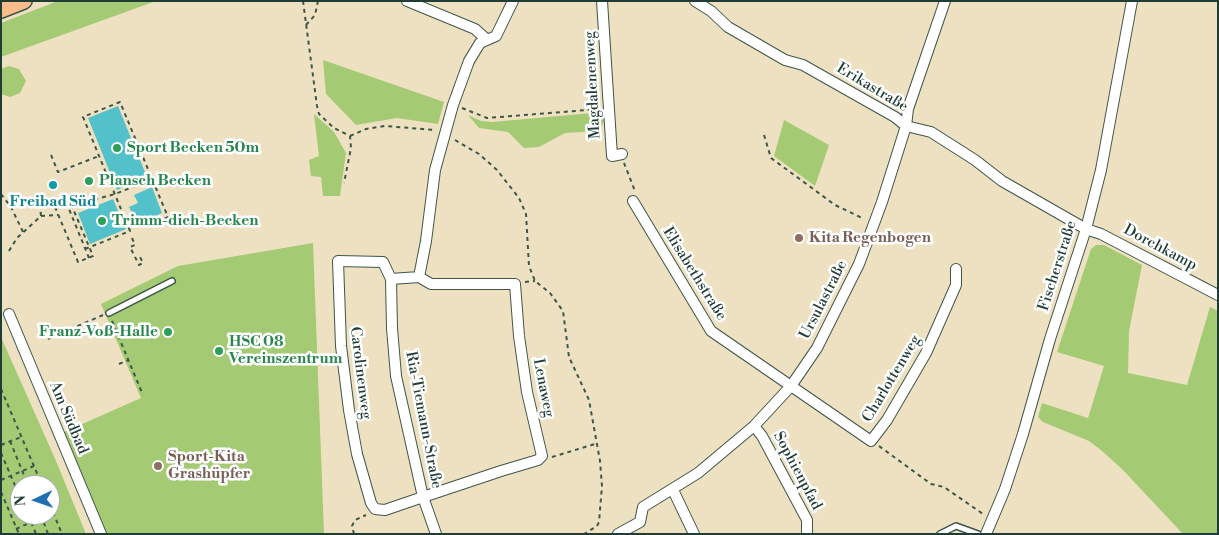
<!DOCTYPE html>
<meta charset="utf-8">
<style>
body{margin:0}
#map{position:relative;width:1219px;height:535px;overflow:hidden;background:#eee1c2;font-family:"Libre Bodoni",serif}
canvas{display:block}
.frame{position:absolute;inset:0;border:2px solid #1f3d34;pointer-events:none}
.north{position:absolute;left:10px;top:475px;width:50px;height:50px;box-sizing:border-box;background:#fff;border:1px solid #a5b1ae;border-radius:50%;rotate:267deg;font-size:14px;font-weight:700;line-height:20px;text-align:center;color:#1f3d34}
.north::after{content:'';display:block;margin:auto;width:18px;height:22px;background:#1f6fb2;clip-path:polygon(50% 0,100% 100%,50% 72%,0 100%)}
</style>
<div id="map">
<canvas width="1219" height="535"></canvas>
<div class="frame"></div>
<div class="north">N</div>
</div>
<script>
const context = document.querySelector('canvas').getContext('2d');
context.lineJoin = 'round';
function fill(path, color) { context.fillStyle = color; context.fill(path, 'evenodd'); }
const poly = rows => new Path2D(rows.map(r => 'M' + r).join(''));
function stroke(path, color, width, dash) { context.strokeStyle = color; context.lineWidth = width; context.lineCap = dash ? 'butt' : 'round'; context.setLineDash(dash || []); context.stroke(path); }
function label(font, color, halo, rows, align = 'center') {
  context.font = font + ' "Libre Bodoni",serif'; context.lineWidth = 5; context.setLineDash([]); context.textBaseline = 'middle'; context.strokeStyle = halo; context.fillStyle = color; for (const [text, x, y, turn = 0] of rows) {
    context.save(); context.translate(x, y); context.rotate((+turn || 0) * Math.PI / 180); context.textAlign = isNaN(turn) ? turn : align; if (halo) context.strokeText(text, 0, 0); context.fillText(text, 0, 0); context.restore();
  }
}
const green = poly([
 [58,1,156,1,1,57,1,23],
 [323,60,444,102,438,124,397,118,356,125,326,94],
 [9,66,19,69,26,81,20,93,10,97,1,94,1,69],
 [604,112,605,118,600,131,565,133,539,147,524,148,508,132,479,128,468,115,481,121,492,122],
 [314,114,334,132,346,153,340,196,323,196,321,177,311,176,309,160,319,156],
 [784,120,829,145,815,186,774,156],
 [313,243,324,534,104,534,62,433,141,398,101,304,178,266],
 [1096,245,1104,245,1142,265,1129,331,1128,373,1187,385,1210,307,1218,311,1218,534,1183,534,1122,469,1102,451,1089,441,1043,422,1038,417,1042,403,1088,418,1104,366,1057,352,1091,249],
 [1,337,56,461,86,534,1,534],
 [20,485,50,485,50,515,20,515]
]);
const water = poly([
 [118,106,147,177,117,190,88,118],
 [152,187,162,213,137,224,129,207,138,203,134,195],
 [113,199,126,229,90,244,78,213]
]);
const path = poly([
 [303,1,317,106,319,114,334,128,350,136,351,148,344,183],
 [306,25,315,15,318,1],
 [462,108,487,118,600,109],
 [764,135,771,158,835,205,864,219],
 [350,136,366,129,385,126,435,130],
 [455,140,479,154,497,170,519,198,526,214,529,266,535,281,550,293,563,311,569,357,589,400,600,461,602,486,599,522,597,526,584,534],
 [51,155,58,172,99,156],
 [624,163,635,191],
 [1,194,11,207,23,232],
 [55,207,78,262,93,256,74,211],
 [41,216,58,215],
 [132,238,135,245,130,247,139,265,143,263,140,257],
 [85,249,130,231,83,117,120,102,168,217,155,223],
 [9,251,17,238,41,216,39,195,26,204,11,207],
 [89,258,69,209,82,203,115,194,153,179],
 [525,282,535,281],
 [112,321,143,395],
 [109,337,118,335],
 [48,339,103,315],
 [119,364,128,360],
 [1,389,42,485],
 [10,441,28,485],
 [1,445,21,437],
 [879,446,931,484,944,487,983,514],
 [1,453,20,497],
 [552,457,595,444],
 [1,480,34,466],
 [1,492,19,534],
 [50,505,62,534],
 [28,515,36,534],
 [41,515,48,534],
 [16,529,47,515],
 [354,534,352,526,355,520,366,515]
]);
const service = poly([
 [109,313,172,281],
 [940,534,956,526,978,534]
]);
const minor = poly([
 [407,1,475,29,486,39],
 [602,1,612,156,622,154],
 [695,1,711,11,728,27,785,60,803,65,895,117,906,126,931,132,975,160,1002,181,1086,229,1101,234,1218,295],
 [633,201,711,331,871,441,887,420,926,353,956,285,956,269],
 [419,277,426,241,435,170,453,105,469,61,480,43,496,36,513,1],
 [391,279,419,277,431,284,515,284,519,336,527,392,542,456,538,460,501,471,423,497,385,510,375,509,371,503,357,454,349,410,341,346,338,261,383,262,391,279,392,328,396,376,423,497,436,534],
 [9,314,101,534],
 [754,426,762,436,807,520,807,533],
 [673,490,694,534],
 [618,534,640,522,643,507,698,473,754,426,791,386,817,348,859,264,882,202,906,126,908,109,945,1],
 [986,534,1005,489,1023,434,1050,339,1086,229,1101,170,1132,1]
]);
const primary = poly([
 [1,10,24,1]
]);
const markers = [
 [117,148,5,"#2e9e5b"],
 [89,181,5,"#2e9e5b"],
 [53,185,5,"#0f9aa8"],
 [102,221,5,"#2e9e5b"],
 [799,238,5,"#8d6e63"],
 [168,332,5,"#2e9e5b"],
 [219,351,5,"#2e9e5b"],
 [158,466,5,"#8d6e63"]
];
const streetNames = [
 ["Magdalenenweg",593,85,-93],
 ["Erikastraße",872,88,31],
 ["Dorchkamp",1160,248,28],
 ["Fischerstraße",1058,266,-72],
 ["Elisabethstraße",694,274,58],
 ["Ursulastraße",824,300,-63],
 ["Carolinenweg",360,373,83],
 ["Charlottenweg",892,379,-59],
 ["Lenaweg",543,388,79],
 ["Am Südbad",68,418,67],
 ["Ria-Tiemann-Straße",423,420,79],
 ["Sophienpfad",797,471,62]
];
const leisureNames = [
 ["Sport Becken 50m",127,148],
 ["Plansch Becken",99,181],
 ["Trimm-dich-Becken",112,221],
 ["Franz-Voß-Halle",158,332,"right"],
 ["HSC 08",229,342],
 ["Vereinszentrum",229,359]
];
const cultureNames = [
 ["Freibad Süd",53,202]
];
const educationNames = [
 ["Kita Regenbogen",809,238],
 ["Sport-Kita",168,457],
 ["Grashüpfer",168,474]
];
fill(green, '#a4ca74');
fill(water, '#53c1ca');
stroke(service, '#3e5649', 8);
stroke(minor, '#3e5649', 12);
stroke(primary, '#3e5649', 18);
stroke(path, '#3e5649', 2, [4, 4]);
stroke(service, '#fff', 5);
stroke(minor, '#fff', 10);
stroke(primary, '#f9bc8a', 15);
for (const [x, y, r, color] of markers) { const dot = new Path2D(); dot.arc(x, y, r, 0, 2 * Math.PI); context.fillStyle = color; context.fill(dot); stroke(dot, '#fff', 2); }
label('15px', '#1f3d34', '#fff', streetNames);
label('bold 15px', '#27864d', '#fff', leisureNames, 'left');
label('bold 15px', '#0d838f', '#fff', cultureNames);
label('bold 15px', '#785e54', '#fff', educationNames, 'left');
</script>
